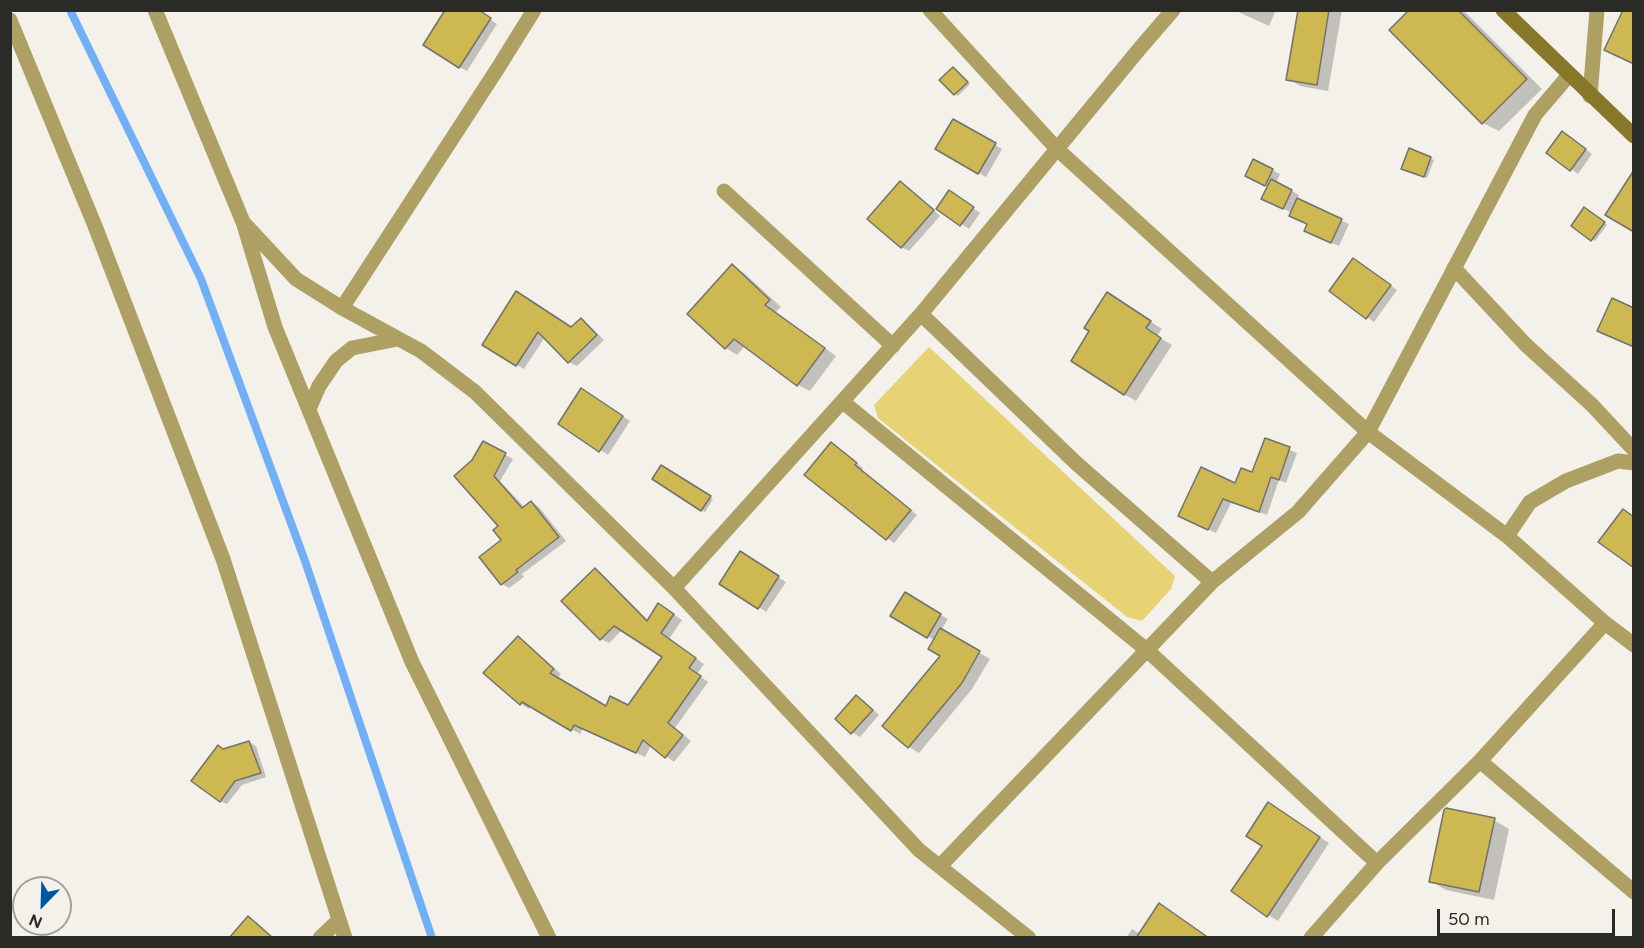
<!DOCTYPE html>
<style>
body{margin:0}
#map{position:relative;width:1644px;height:948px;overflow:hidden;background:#f3f1ea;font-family:Figtree,sans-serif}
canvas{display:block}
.frame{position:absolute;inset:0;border:12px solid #2a2a27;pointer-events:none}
.north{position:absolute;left:12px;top:876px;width:60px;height:60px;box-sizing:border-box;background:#f3f1ea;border:2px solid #a3a19c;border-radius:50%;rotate:203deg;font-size:16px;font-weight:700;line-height:24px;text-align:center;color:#2a2a27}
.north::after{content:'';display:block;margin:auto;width:21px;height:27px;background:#0056a4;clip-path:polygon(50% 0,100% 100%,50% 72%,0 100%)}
.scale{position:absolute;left:1437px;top:909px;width:178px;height:27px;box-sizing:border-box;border:3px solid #2a2a27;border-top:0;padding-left:8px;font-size:18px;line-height:21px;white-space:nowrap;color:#2a2a27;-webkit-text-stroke:4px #f3f1ea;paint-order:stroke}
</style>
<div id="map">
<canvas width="1644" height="948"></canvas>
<div class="frame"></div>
<div class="north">N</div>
<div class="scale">50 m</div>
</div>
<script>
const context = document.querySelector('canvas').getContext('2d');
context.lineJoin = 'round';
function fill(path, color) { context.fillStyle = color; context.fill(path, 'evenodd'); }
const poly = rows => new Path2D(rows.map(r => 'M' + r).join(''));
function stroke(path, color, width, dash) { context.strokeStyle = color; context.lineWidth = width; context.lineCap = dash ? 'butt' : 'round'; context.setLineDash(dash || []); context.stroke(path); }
const green = poly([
 [929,347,1175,576,1171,589,1142,621,1127,617,878,418,874,405]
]);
const shadow = poly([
 [477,10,497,24,467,71,459,67],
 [1234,10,1276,10,1269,26],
 [1299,10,1342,10,1328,91,1300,86,1288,79],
 [1411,10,1463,10,1542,89,1499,131,1483,123],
 [956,71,970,84,958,96,955,94],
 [953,121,1002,149,986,177,937,149],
 [1570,138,1592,154,1578,174,1571,169],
 [1410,150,1434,160,1427,178,1406,170],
 [1272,170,1280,174,1276,183,1299,195,1297,200,1349,224,1339,246,1313,235,1308,224,1292,213,1271,203,1269,187,1254,180],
 [900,183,908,187,940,216,909,251,901,247],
 [957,196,980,213,969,229,938,209],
 [1585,209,1607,225,1595,241,1573,226],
 [1361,264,1397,290,1374,322,1367,317],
 [732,266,744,273,781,307,776,312,836,356,810,391,798,385,745,346,737,355,726,348],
 [516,293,572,328,581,320,588,324,604,340,577,366,569,362,545,337,524,369,517,365],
 [1119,301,1162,329,1157,336,1172,345,1136,401,1124,394],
 [589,395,630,421,608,455,560,424],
 [1266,440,1297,453,1286,483,1279,480,1267,515,1231,503,1216,533,1188,520,1253,474],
 [483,443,513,459,500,481,525,508,532,502,539,507,566,541,522,574,524,577,509,588,502,584,503,540,500,526,474,461],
 [831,444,863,468,862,470,917,515,894,543,887,538],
 [662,467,713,499,705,512,654,479],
 [748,558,786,582,766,612,759,607],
 [595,570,603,575,649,621,667,610,682,620,669,639,704,664,697,674,708,682,675,728,691,741,674,762,651,745,645,757,583,728,580,734,532,706,529,709,521,704,485,673,518,638,526,643,561,674,557,679,607,708,629,707,664,657,622,630,609,643,601,639],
 [905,594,948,619,941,630,990,659,972,689,919,753,909,747,943,656,934,640,892,615],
 [857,697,864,701,879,715,860,737,852,732],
 [249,742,256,746,266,777,242,785,227,804,220,801,224,750],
 [1279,810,1329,843,1278,921,1268,915,1264,846],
 [1494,820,1509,829,1494,900,1446,890,1431,881],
 [248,918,256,922,274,938,231,938],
 [1132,929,1140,934,1206,938,1126,938]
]);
const stream = poly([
 [70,10,201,279,305,561,432,938]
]);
const building = poly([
 [445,10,479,10,491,18,459,68,423,45,445,10],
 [1298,10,1329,10,1317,85,1286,80,1298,10],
 [1409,10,1458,10,1527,79,1482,124,1389,30,1409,10],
 [1623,10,1634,10,1634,64,1604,50,1623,10],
 [953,67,968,82,954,95,939,80,953,67],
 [953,119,996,143,978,174,935,149,953,119],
 [1562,131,1586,149,1570,171,1546,153,1562,131],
 [1409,148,1431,157,1424,177,1401,169,1409,148],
 [1253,159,1273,169,1265,186,1245,176,1253,159],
 [1634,170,1634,232,1605,215,1634,170],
 [1271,179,1292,190,1283,209,1261,199,1271,179],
 [900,181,934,210,901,248,867,219,900,181],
 [949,190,974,207,960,226,936,209,949,190],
 [1297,198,1342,219,1331,243,1304,231,1307,224,1289,216,1297,198],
 [1584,207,1605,222,1591,241,1571,226,1584,207],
 [1353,258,1391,285,1366,319,1329,291,1353,258],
 [732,264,770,300,765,305,825,348,797,386,734,339,725,349,687,314,732,264],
 [516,291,571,327,581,318,597,335,568,363,538,332,516,366,482,345,516,291],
 [1107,292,1151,321,1146,328,1161,338,1124,395,1071,361,1089,331,1084,328,1107,292],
 [1612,298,1634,308,1634,347,1597,331,1612,298],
 [581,388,623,416,599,452,558,424,581,388],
 [1265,438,1290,447,1279,480,1271,477,1259,512,1223,499,1208,530,1178,516,1201,467,1235,483,1241,468,1252,472,1265,438],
 [483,441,506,453,494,476,522,508,531,501,559,537,516,570,518,572,501,585,479,557,501,540,493,530,498,526,454,476,472,460,483,441],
 [831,442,857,463,855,465,911,510,886,540,804,475,831,442],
 [661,465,711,496,701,511,652,479,661,465],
 [1623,509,1634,517,1634,568,1598,542,1623,509],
 [740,551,779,576,758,609,719,584,740,551],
 [595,568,647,621,658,603,674,614,661,633,696,658,689,668,701,676,668,723,683,735,665,758,643,740,636,753,574,725,571,731,522,702,520,705,483,673,518,636,554,669,550,673,606,706,610,696,628,705,662,657,614,626,600,640,561,601,595,568],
 [905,592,941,614,927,638,890,616,905,592],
 [940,628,980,651,962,683,908,748,882,726,940,656,928,649,940,628],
 [856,695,873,710,851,734,835,719,856,695],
 [249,741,261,773,235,781,220,802,191,781,218,745,223,749,249,741],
 [1268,802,1320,837,1267,917,1231,891,1262,846,1246,836,1268,802],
 [1446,808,1495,818,1479,892,1429,882,1444,810,1446,808],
 [1159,903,1209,938,1136,938,1159,903],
 [248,916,273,938,229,938,248,916]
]);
const street = poly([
 [155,10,243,222,296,279,342,308,421,351,475,392,674,588,919,850,1029,938],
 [930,10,1057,149,1368,432,1507,536,1605,623,1634,645],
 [10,20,95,226,223,559,345,938],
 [1590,96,1597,10],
 [724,191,893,346],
 [244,225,275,327,412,662,549,938],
 [1454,268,1526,345,1592,405,1634,450],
 [342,308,498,68,534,10],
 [921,314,1076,463,1212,582],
 [843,402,1148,651,1377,863],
 [309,409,319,386,336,361,352,348,398,339],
 [1507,536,1530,502,1566,481,1618,461,1634,463],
 [674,588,921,314,1141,47,1173,10],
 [1480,761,1634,892],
 [940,866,1212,582,1298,512,1368,432,1535,115,1569,75],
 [320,938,339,920],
 [1311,938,1377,863,1480,761,1605,623]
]);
const secondary = poly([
 [1503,10,1634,136]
]);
fill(green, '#e7d374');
fill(shadow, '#0003');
stroke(stream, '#71aff7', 8);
fill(building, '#cdb852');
stroke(building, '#73716b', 1.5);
stroke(street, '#ada062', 15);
stroke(secondary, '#887728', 15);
</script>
